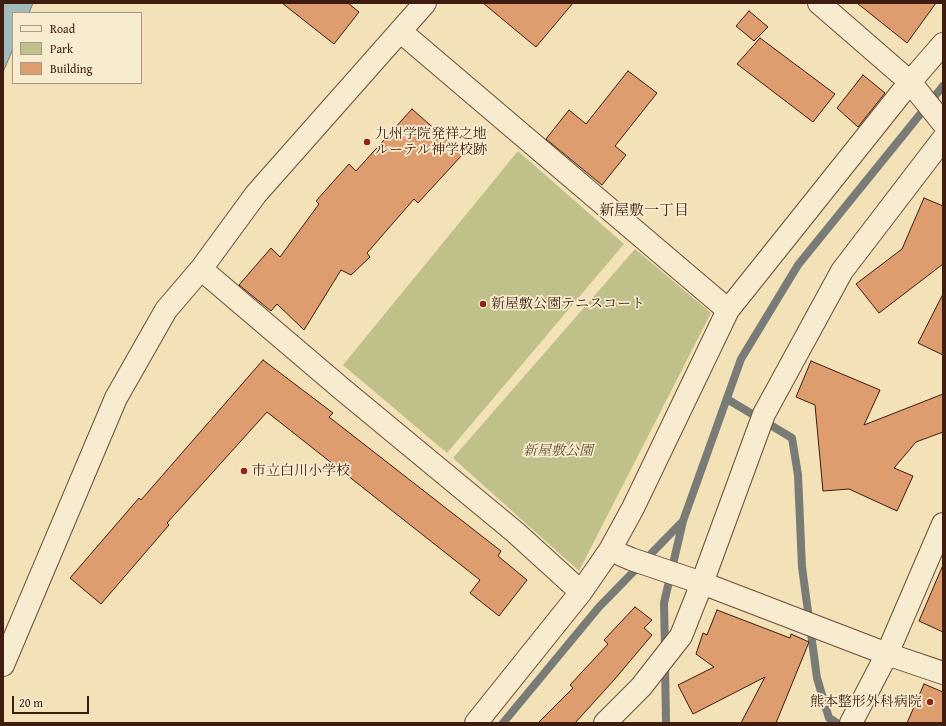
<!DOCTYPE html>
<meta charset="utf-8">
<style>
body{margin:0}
#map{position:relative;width:946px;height:726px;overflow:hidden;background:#f3e1b7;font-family:"Gentium Book Plus",serif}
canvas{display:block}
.frame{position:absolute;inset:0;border:4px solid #3e1c0f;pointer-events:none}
.legend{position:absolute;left:12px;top:12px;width:130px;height:72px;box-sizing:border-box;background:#f7ecd0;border:1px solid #ad9983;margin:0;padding:5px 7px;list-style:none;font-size:12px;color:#3e1c0f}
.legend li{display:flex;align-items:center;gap:8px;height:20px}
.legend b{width:20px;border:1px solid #ad9983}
.scale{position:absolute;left:12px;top:696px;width:77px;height:18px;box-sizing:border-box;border:2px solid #3e1c0f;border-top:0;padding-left:5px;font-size:12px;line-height:14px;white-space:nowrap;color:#3e1c0f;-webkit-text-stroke:3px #f7ecd0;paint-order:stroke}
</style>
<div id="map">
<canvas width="946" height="726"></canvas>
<div class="frame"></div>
<ul class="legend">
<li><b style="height:5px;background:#f7ecd0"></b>Road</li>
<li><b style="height:11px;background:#c0c18a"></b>Park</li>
<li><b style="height:11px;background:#dd9d6f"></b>Building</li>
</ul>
<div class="scale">20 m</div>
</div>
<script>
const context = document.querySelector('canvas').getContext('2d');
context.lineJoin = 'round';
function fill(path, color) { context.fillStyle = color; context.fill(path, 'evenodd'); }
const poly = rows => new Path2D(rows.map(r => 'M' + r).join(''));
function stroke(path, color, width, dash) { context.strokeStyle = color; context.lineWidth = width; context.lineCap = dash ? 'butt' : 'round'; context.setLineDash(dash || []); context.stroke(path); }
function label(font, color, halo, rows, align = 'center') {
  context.font = font + ' "Gentium Book Plus","Noto Serif JP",serif'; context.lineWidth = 3.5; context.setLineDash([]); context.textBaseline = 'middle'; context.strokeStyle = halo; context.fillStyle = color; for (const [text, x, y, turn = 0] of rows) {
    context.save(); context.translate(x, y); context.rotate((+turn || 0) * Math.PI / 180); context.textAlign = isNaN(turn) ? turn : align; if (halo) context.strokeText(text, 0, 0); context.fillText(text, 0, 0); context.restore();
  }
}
const green = poly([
 [518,151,624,244,447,453,343,365],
 [635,249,711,313,579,571,453,458]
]);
const water = poly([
 [3,3,33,3,29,13,13,13,13,49,3,72,3,3]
]);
const stream = poly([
 [727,399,792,438,798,475,802,567,817,678,829,718,837,723],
 [665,650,664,603,683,521],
 [665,663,666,723],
 [503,723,599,607,683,521,741,359,798,265,943,86]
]);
const building = poly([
 [282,3,348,3,359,12,334,44,282,3],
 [483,3,573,3,536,47,483,3],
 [857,3,936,3,907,43,857,3],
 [749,11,768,27,754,41,736,26,749,11],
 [760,38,835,94,813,122,737,64,760,38],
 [628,71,657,93,615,146,626,155,602,185,546,139,569,110,586,124,628,71],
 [863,75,885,93,858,127,837,108,863,75],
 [412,109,463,154,418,203,414,199,367,253,370,257,351,275,341,270,304,330,277,304,271,311,239,285,271,248,280,257,319,204,316,201,349,164,356,171,412,109],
 [924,198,943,206,943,264,879,313,856,284,902,249,924,198],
 [943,294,943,355,918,343,943,294],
 [263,360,333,413,329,417,501,551,498,556,527,580,499,616,470,593,480,580,267,412,167,523,169,525,101,604,70,578,139,498,141,500,263,360],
 [811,361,880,390,864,425,943,394,943,432,916,442,894,468,913,476,897,511,849,489,823,491,815,405,796,397,811,361],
 [943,565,943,632,919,621,943,565],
 [635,607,652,620,644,628,652,635,614,680,575,723,538,723,573,688,570,685,608,644,604,640,635,607],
 [717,610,790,638,791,634,809,642,776,723,741,723,765,677,693,714,678,685,714,667,696,654,703,633,707,635,717,610],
 [924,684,943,692,943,723,907,723,924,684]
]);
const minor = poly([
 [819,3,910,82,943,123],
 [400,31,728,310],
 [201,269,342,389,515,532,581,592],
 [610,550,631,559,702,583,887,654,943,673],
 [3,665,116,398,166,310,201,269,256,194,425,3],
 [476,723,581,592,610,550,633,508,728,310,910,82,943,44],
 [605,723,641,687,681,636,702,583,764,414,842,271,943,139],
 [851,723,887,654,943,524]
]);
const markers = [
 [367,142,4,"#8f2418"],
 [483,304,4,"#8f2418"],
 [244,471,4,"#8f2418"],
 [930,702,4,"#8f2418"]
];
const poiNames = [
 ["九州学院発祥之地",375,134],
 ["ルーテル神学校跡",375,150],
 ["新屋敷公園テニスコート",491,304],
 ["市立白川小学校",252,471],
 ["熊本整形外科病院",922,702,"right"]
];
const parkNames = [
 ["新屋敷公園",558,451]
];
const neighbourhoodNames = [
 ["新屋敷一丁目",644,211]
];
fill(green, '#c0c18a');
fill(water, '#a1bbba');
stroke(water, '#797b76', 1);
stroke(stream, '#797b76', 8);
fill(building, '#dd9d6f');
stroke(building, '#3e1c0f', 1);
stroke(minor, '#6b4d39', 24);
stroke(minor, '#f7ecd0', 22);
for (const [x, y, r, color] of markers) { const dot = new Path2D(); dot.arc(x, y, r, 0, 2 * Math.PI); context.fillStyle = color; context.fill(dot); stroke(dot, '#f7ecd0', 1.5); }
label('14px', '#3e1c0f', '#f7ecd0', poiNames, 'left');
label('italic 14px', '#654e34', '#f7ecd0', parkNames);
label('15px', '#3e1c0f', '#f7ecd0', neighbourhoodNames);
</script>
